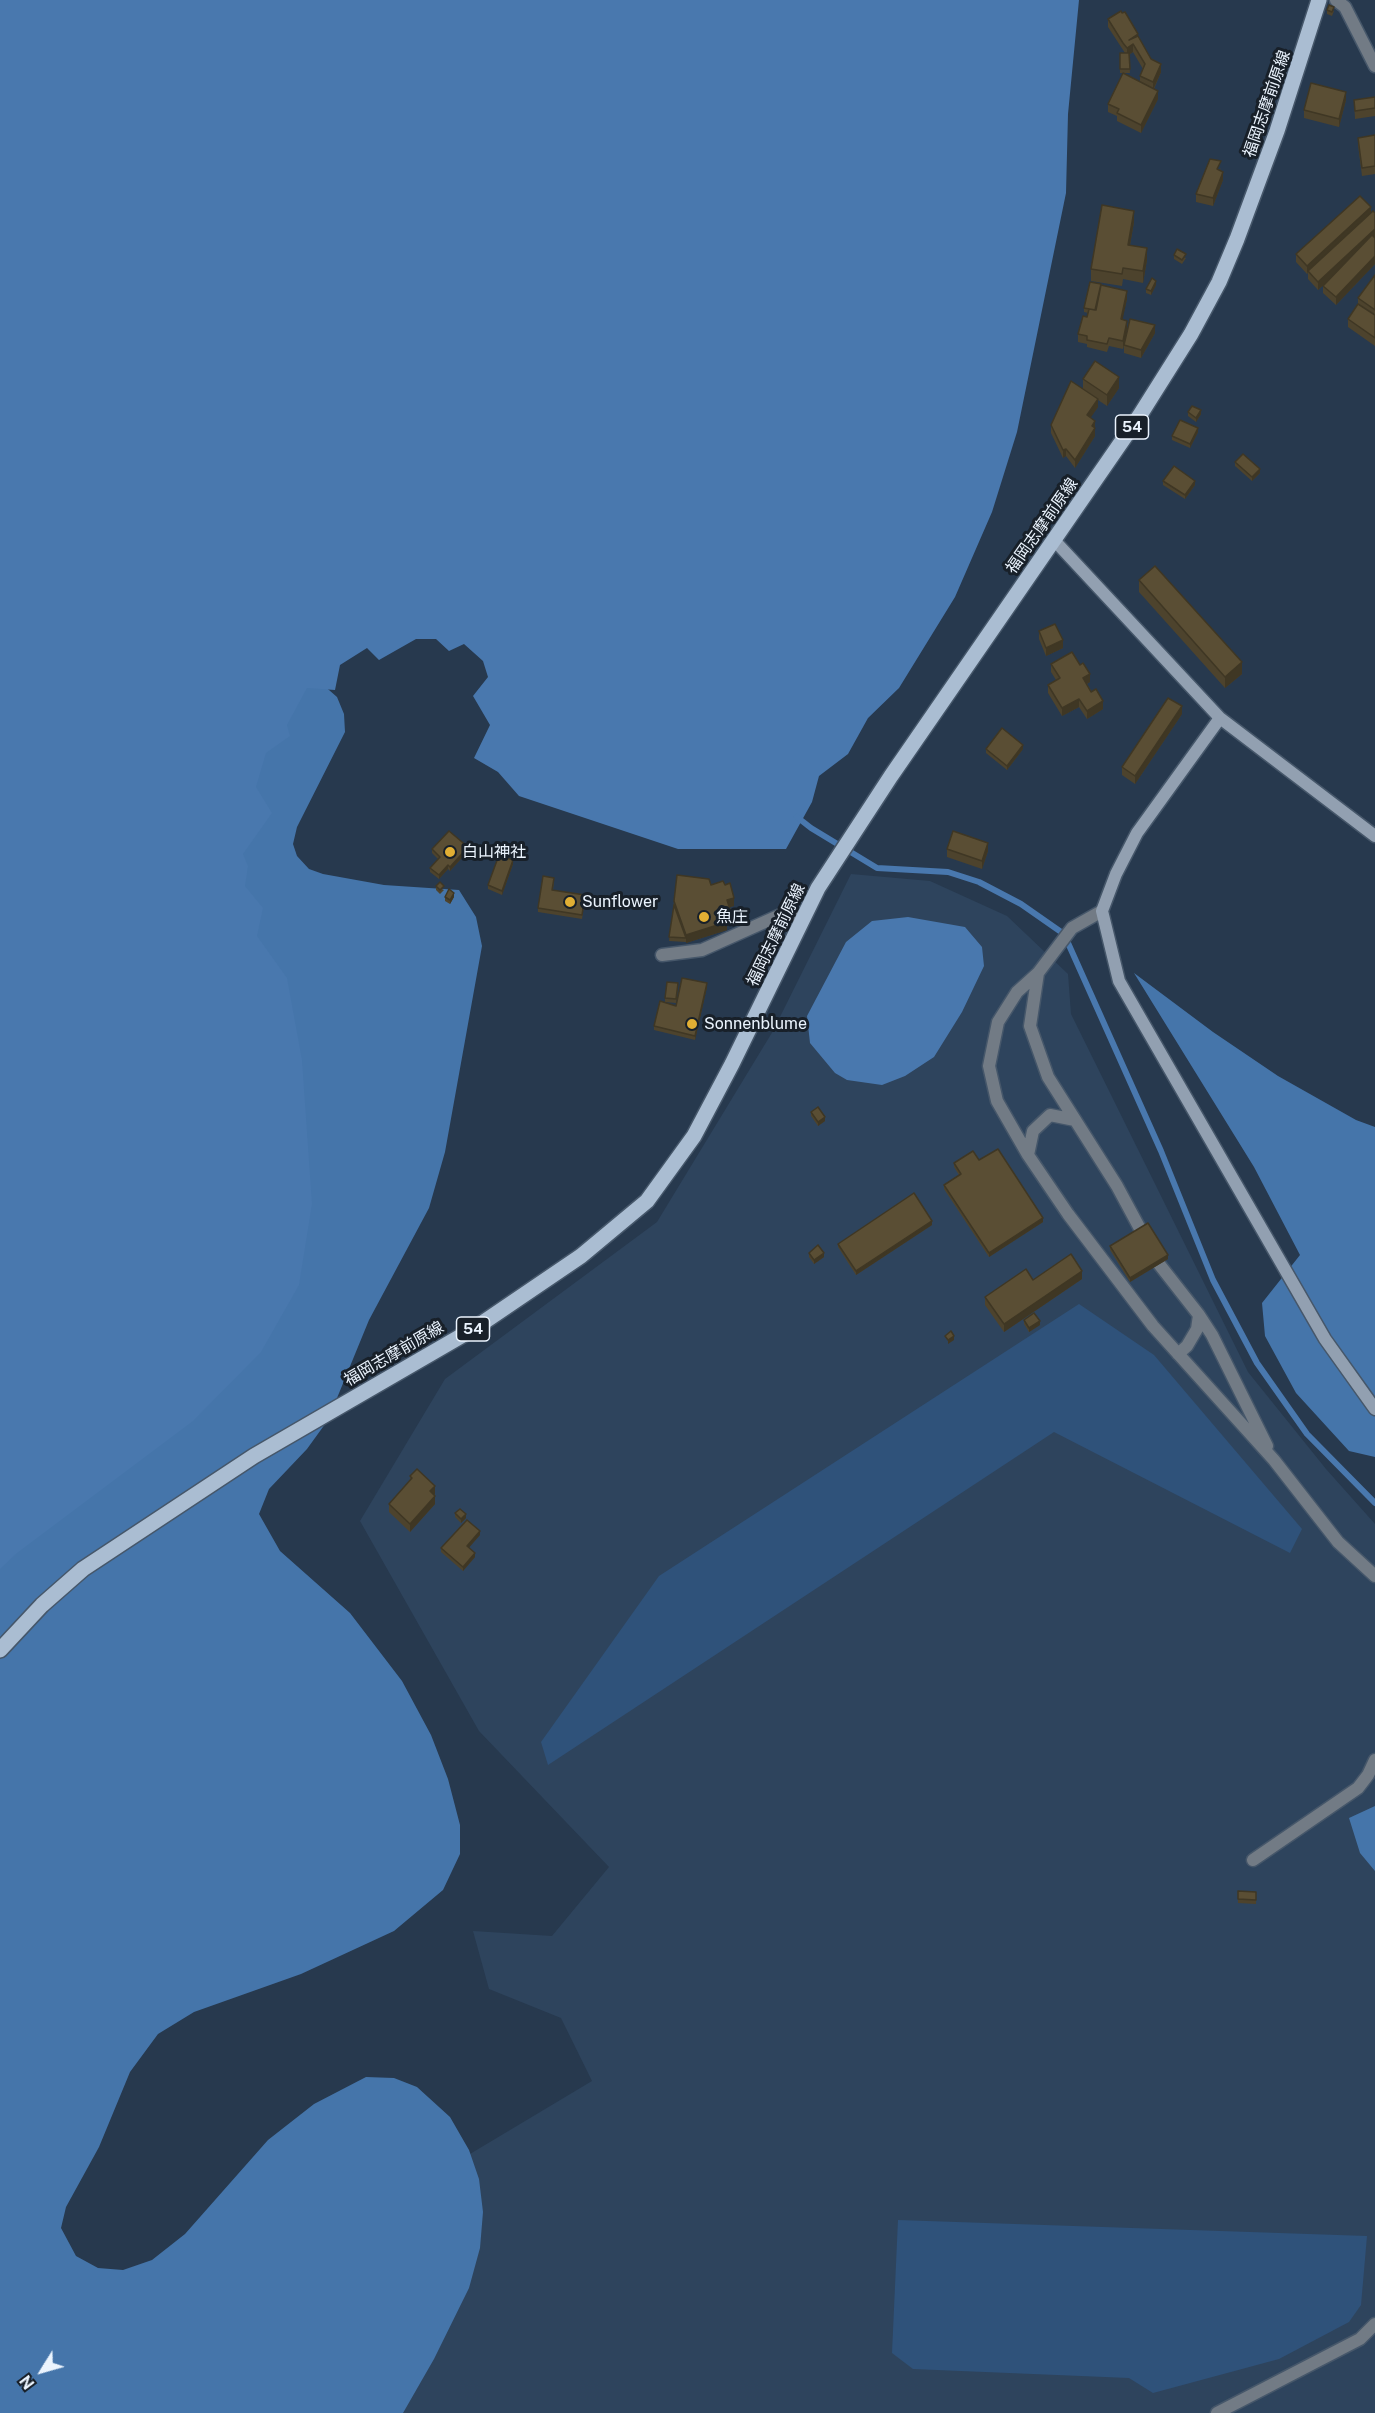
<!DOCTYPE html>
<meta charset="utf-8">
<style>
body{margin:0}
#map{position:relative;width:1375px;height:2413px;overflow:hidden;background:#27394e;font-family:"Public Sans",sans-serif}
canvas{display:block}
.north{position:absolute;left:12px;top:2341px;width:60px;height:60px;-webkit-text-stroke:4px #182029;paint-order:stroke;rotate:233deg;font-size:16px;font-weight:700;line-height:24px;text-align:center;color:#ebf4fe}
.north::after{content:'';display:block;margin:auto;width:21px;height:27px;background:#ebf4fe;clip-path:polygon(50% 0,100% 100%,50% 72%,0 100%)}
</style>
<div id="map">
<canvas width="1375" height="2413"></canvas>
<div class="north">N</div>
</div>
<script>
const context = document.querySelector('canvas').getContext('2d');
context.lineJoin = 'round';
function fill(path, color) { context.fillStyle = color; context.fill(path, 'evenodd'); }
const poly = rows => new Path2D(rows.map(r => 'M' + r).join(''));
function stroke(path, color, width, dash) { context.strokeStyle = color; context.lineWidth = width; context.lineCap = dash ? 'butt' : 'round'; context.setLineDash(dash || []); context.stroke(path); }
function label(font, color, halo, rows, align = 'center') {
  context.font = font + ' "Public Sans","Noto Sans JP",sans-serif'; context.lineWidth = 6; context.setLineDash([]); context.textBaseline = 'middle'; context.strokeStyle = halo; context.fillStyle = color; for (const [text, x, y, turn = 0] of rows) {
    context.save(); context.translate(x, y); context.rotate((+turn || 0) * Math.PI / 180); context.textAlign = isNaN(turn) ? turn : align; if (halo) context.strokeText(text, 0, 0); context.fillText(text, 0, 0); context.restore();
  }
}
const built = poly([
 [851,874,930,881,1007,916,1068,974,1071,1014,1248,1372,1326,1469,1375,1524,1375,2413,325,2413,383,2206,592,2081,561,2018,489,1989,473,1931,552,1936,609,1867,479,1731,360,1521,445,1379,657,1222,773,1031]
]);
const green = poly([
 [1079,1304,1154,1355,1302,1529,1290,1553,1054,1432,548,1765,541,1742,659,1576],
 [898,2220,1367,2236,1361,2305,1349,2322,1279,2359,1153,2393,1129,2378,913,2369,892,2353]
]);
const forest = poly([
 [313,676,337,697,344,714,345,732,297,827,293,844,297,856,309,869,323,874,384,885,459,890,476,917,482,946,445,1152,429,1208,369,1320,328,1420,307,1449,269,1489,259,1514,280,1551,350,1613,402,1681,431,1735,448,1779,460,1825,460,1854,443,1890,394,1931,301,1974,194,2012,158,2034,130,2072,99,2147,66,2207,61,2228,76,2256,98,2268,123,2270,152,2260,185,2234,268,2140,314,2104,366,2077,394,2078,417,2087,450,2117,469,2150,479,2179,483,2212,480,2248,469,2288,434,2359,403,2413,0,2413,0,1430,134,914],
 [1134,973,1213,1032,1278,1076,1356,1120,1375,1127,1375,1457,1349,1451,1296,1393,1265,1336,1262,1303,1300,1255,1254,1167],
 [1375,1806,1375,1871,1360,1853,1349,1818]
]);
const water = poly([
 [0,0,1079,0,1068,114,1066,193,1017,432,992,512,955,597,899,688,868,718,848,754,819,776,812,802,786,849,678,849,519,796,498,772,474,758,490,725,473,696,488,677,483,661,464,644,449,651,436,639,416,639,379,660,367,648,340,665,335,690,307,688,287,725,290,736,266,753,256,787,272,813,243,854,248,866,245,886,263,908,257,936,287,978,302,1060,312,1204,299,1285,261,1352,193,1421,17,1553,0,1569],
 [908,917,965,927,982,947,984,966,962,1012,934,1057,905,1076,882,1085,847,1080,835,1073,810,1043,807,1016,846,942,872,921]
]);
const stream = poly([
 [797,817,811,828,877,868,948,872,979,882,1021,904,1064,934,1161,1151,1213,1280,1257,1363,1307,1434,1375,1503]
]);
const lane = poly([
 [1102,911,1072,928,1038,973,1017,992,998,1022,989,1066,997,1101,1028,1155,1068,1214,1153,1326,1274,1460,1338,1542,1375,1576],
 [662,955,702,950,787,912,802,918],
 [1038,973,1030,1026,1048,1077,1117,1186,1159,1264,1199,1315,1212,1335,1267,1446],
 [1028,1155,1033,1131,1050,1115,1075,1120],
 [1178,1354,1187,1346,1197,1329,1199,1315],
 [1253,1860,1358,1788,1368,1775,1375,1760],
 [1217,2413,1360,2339,1375,2324]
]);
const street = poly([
 [1336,0,1345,7,1375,66]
]);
const secondary = poly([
 [1054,540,1220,718,1375,836],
 [1220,718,1137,833,1116,874,1102,911,1119,981,1325,1339,1375,1409]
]);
const primary = poly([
 [0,1650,42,1605,83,1569,254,1456,475,1328,581,1256,647,1201,694,1136,732,1064,818,888,891,776,1140,415,1191,334,1219,282,1237,239,1277,131,1319,0]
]);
const wall = poly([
 [1327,10,1334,11,1332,16,1327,14],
 [1108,19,1138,37,1151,59,1161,72,1154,89,1158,99,1141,133,1117,121,1117,116,1108,112,1108,104,1140,82,1140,76,1143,69,1133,52,1129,55,1130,73,1120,73,1120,53,1125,53,1108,27],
 [1375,97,1375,116,1355,119,1354,100],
 [1346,100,1339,127,1304,118,1304,110],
 [1375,135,1375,174,1362,176,1358,145,1358,138],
 [1221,168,1220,170,1223,180,1213,206,1196,202,1196,194],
 [1371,213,1375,213,1375,264,1336,305,1323,293,1323,286,1332,277,1318,290,1308,279,1308,273,1307,274,1296,262,1296,254],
 [1134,222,1130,245,1147,260,1143,283,1123,279,1122,286,1091,281,1091,269],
 [1174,255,1186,258,1182,264,1174,259],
 [1375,275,1375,346,1348,327,1348,319,1358,304,1358,298],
 [1156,285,1151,295,1146,293,1146,289],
 [1101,287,1127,299,1122,320,1127,329,1125,341,1155,333,1141,358,1124,353,1124,346,1123,349,1109,346,1107,352,1087,347,1087,344,1078,342,1078,334,1087,317,1088,313,1084,312,1084,308],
 [1083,379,1119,388,1107,406,1098,400,1098,407,1090,418,1095,421,1095,436,1075,468,1066,456,1063,458,1051,433,1051,425,1083,389],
 [1188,412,1201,414,1196,422,1188,416],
 [1198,432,1190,448,1172,440,1172,436],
 [1235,462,1260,473,1252,481,1235,466],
 [1163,481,1195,485,1185,499,1163,485],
 [1139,580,1242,674,1225,688,1139,592],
 [1039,631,1063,648,1046,656,1039,639],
 [1051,664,1090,682,1087,684,1103,709,1087,719,1079,707,1062,716,1048,693,1048,685,1056,680,1051,672],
 [1182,714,1135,784,1122,775,1122,767],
 [986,749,1023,749,1007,770,986,753],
 [432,849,468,851,450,871,448,869,439,879,430,872,430,868,438,859,432,853],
 [947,849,988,851,982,869,947,857],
 [513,864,502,895,488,889,488,885],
 [554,882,553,890,585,899,582,919,538,912,538,908],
 [711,885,734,906,730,907,732,924,727,926,727,930,686,943,686,942,669,941,674,901],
 [436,886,444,890,440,894,436,890],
 [445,897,454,897,450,904,445,901],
 [678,987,676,1003,665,1002,665,998],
 [707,987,695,1040,654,1030,654,1026,676,1006],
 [811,1112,825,1121,818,1126,811,1116],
 [954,1163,1043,1222,989,1257,944,1189,944,1185,959,1175,954,1167],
 [932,1225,856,1275,838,1247,838,1244],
 [1110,1246,1168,1259,1130,1282,1110,1250],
 [809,1253,824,1257,814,1264,809,1257],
 [1082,1279,1004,1332,985,1305,985,1297,1033,1280],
 [1024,1320,1040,1325,1029,1332,1024,1324],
 [410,1476,435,1494,434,1495,435,1504,410,1532,389,1512,389,1504,410,1481],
 [455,1513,466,1518,461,1523,455,1517],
 [480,1535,469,1547,475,1557,463,1571,441,1552,441,1548],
 [1238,1891,1256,1892,1256,1904,1238,1903]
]);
const shadedWall = poly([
 [1138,34,1138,42,1133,45,1133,52,1127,56,1127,48,1129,40],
 [1161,64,1161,72,1153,90,1153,82],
 [1158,91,1158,99,1141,133,1141,125],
 [1346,92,1346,100,1339,127,1339,119],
 [1223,172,1223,180,1213,206,1213,198],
 [1371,207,1371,215,1308,271,1307,274,1307,266],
 [1134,211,1134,222,1128,256,1128,245],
 [1375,229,1375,237,1318,290,1318,282],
 [1147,248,1147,260,1143,283,1143,271],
 [1375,256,1375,264,1336,305,1336,297],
 [1156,281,1156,285,1151,295,1151,291],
 [1127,291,1127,299,1121,327,1121,319],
 [1127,321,1127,329,1123,349,1123,341],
 [1155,325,1155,333,1141,358,1141,350],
 [1119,377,1119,388,1107,406,1107,395],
 [1098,399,1098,407,1087,423,1087,415],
 [1201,410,1201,414,1196,422,1196,418],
 [1095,421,1095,436,1075,468,1075,460],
 [1198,428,1198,432,1190,448,1190,444],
 [1066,449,1066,456,1063,458,1063,450],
 [1260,469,1260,473,1252,481,1252,477],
 [1195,481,1195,485,1185,499,1185,495],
 [1063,640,1063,648,1046,656,1046,648],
 [1242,662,1242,674,1225,688,1225,677],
 [1090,674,1090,682,1083,686,1083,678],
 [1079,699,1079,707,1062,716,1062,708],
 [1103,701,1103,709,1087,719,1087,711],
 [1182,706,1182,714,1135,784,1135,776],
 [1023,745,1023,749,1007,770,1007,766],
 [988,843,988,851,982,869,982,861],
 [468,847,468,851,450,871,450,867],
 [513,860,513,864,502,895,502,891],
 [448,865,448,869,439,879,439,875],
 [454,893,454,897,450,904,450,900],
 [734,898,734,906,727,908,727,900],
 [732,916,732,924,727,926,727,930,686,943,686,935],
 [707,983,707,987,695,1040,695,1036],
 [825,1117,825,1121,818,1126,818,1122],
 [1043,1218,1043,1222,989,1257,989,1253],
 [932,1221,932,1225,856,1275,856,1271],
 [824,1253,824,1257,814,1264,814,1260],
 [1168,1255,1168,1259,1130,1282,1130,1278],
 [1082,1271,1082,1279,1004,1332,1004,1324],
 [1040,1321,1040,1325,1029,1332,1029,1328],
 [954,1336,954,1340,948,1344,948,1340],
 [435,1486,435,1494,430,1499,430,1491],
 [435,1496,435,1504,410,1532,410,1524],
 [466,1514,466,1518,461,1523,461,1519],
 [480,1531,480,1535,467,1550,467,1546],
 [475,1553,475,1557,463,1571,463,1567]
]);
const building = poly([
 [1329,5,1334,7,1332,12,1327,10,1329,5],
 [1121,11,1122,13,1125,12,1138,34,1129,40,1138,36,1151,59,1161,64,1153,82,1140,76,1145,64,1133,44,1127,48,1123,43,1108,19,1121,11],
 [1120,53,1129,53,1130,69,1120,69,1120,53],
 [1123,73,1158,91,1141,125,1117,113,1119,109,1108,104,1123,73],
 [1311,83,1346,92,1339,119,1304,110,1311,83],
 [1375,97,1375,108,1355,111,1354,100,1375,97],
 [1375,135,1375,166,1362,168,1358,138,1375,135],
 [1210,159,1221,161,1217,169,1223,172,1213,198,1196,194,1210,159],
 [1360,196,1371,207,1307,266,1296,254,1360,196],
 [1102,205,1134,211,1128,245,1147,248,1143,271,1123,268,1122,274,1091,269,1102,205],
 [1373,211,1375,213,1375,229,1318,282,1308,271,1373,211],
 [1372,235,1375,238,1375,256,1336,297,1323,286,1372,235],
 [1177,249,1186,254,1182,260,1174,255,1177,249],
 [1375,275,1375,310,1358,298,1375,275],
 [1152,278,1156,281,1151,291,1146,289,1152,278],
 [1090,282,1101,284,1095,310,1084,308,1090,282],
 [1101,285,1127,291,1121,319,1127,321,1123,341,1109,338,1107,344,1087,340,1087,336,1078,334,1083,316,1087,317,1089,309,1096,310,1101,285],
 [1358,304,1375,315,1375,338,1348,319,1358,304],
 [1130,319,1155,325,1141,350,1124,345,1130,319],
 [1095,361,1119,377,1107,395,1083,379,1095,361],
 [1071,381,1098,399,1087,415,1095,421,1092,426,1095,428,1075,460,1066,449,1063,450,1051,425,1071,381],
 [1192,406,1201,410,1196,418,1188,412,1192,406],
 [1180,420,1198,428,1190,444,1172,436,1180,420],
 [1243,454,1260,469,1252,477,1235,462,1243,454],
 [1174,466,1195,481,1185,495,1163,481,1174,466],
 [1155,566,1242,662,1225,677,1139,580,1155,566],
 [1055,624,1063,640,1046,648,1039,631,1055,624],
 [1072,652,1080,665,1083,663,1090,674,1083,678,1091,692,1096,689,1103,701,1087,711,1079,699,1062,708,1048,685,1060,678,1051,664,1072,652],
 [1168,698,1182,706,1135,776,1122,767,1168,698],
 [1002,728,1023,745,1007,766,986,749,1002,728],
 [449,831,468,847,450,867,448,865,439,875,430,868,440,857,432,849,449,831],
 [953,831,988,843,982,861,947,849,953,831],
 [499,855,513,860,502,891,488,885,499,855],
 [677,875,709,879,711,885,723,881,725,885,730,883,734,898,727,900,732,916,727,918,727,922,686,935,674,901,677,875],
 [543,876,554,878,552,890,585,895,582,915,538,908,543,876],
 [440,882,444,886,440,890,436,886,440,882],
 [449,889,454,893,450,900,445,897,449,889],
 [674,905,686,938,669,937,674,905],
 [682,978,707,983,695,1036,654,1026,660,1001,676,1006,682,978],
 [667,982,678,983,676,999,665,998,667,982],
 [818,1107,825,1117,818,1122,811,1112,818,1107],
 [998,1149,1043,1218,989,1253,944,1185,961,1174,954,1163,973,1151,979,1160,998,1149],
 [914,1193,932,1221,856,1271,838,1244,914,1193],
 [1148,1223,1168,1255,1130,1278,1110,1246,1148,1223],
 [818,1245,824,1253,814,1260,809,1253,818,1245],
 [1071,1254,1082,1271,1004,1324,985,1297,1026,1269,1033,1280,1071,1254],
 [1034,1313,1040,1321,1029,1328,1024,1320,1034,1313],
 [951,1331,954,1336,948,1340,945,1336,951,1331],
 [417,1469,435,1486,430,1491,435,1496,410,1524,389,1504,412,1478,410,1476,417,1469],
 [460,1509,466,1514,461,1519,455,1513,460,1509],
 [467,1520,480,1531,467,1546,475,1553,463,1567,441,1548,467,1520],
 [1238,1891,1256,1892,1256,1900,1238,1899,1238,1891]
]);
const markers = [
 [450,852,6,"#e1af34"],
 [570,902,6,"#e1af34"],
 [704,917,6,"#e1af34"],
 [692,1024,6,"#e1af34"]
];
const shields = [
 [1132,427,33],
 [473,1329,33]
];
const shieldNames = [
 ["54",1132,427],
 ["54",473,1329]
];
const streetNames = [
 ["福岡志摩前原線",1267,104,-71],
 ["福岡志摩前原線",1042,526,-55],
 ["福岡志摩前原線",776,935,-64],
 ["福岡志摩前原線",394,1354,-30]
];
const poiNames = [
 ["白山神社",462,852],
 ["Sunflower",582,902],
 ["魚庄",716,917],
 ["Sonnenblume",704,1024]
];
fill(built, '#2e445d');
fill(green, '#2f527a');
fill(forest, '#4575aa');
fill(water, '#4978ae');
stroke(stream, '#4978ae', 6);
stroke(lane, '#46576a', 15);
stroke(street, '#46576a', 15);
stroke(secondary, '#46576a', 15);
stroke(primary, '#46576a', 18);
stroke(lane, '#727b85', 12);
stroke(street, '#727b85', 12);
stroke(secondary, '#92a0b1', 12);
stroke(primary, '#aabdd2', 15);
fill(wall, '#4d432d');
fill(shadedWall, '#3f3724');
fill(building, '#5a4e34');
stroke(building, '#3f3724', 1.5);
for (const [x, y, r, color] of markers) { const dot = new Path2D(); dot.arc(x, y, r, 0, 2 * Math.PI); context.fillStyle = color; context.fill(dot); stroke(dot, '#182029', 2); }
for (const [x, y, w] of shields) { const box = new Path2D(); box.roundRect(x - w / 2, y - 12, w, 24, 4.5); context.fillStyle = '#182029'; context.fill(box); stroke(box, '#ebf4fe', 1.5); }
label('bold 15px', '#ebf4fe', null, shieldNames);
label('16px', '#ebf4fe', '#182029', streetNames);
label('16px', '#ebf4fe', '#182029', poiNames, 'left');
</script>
